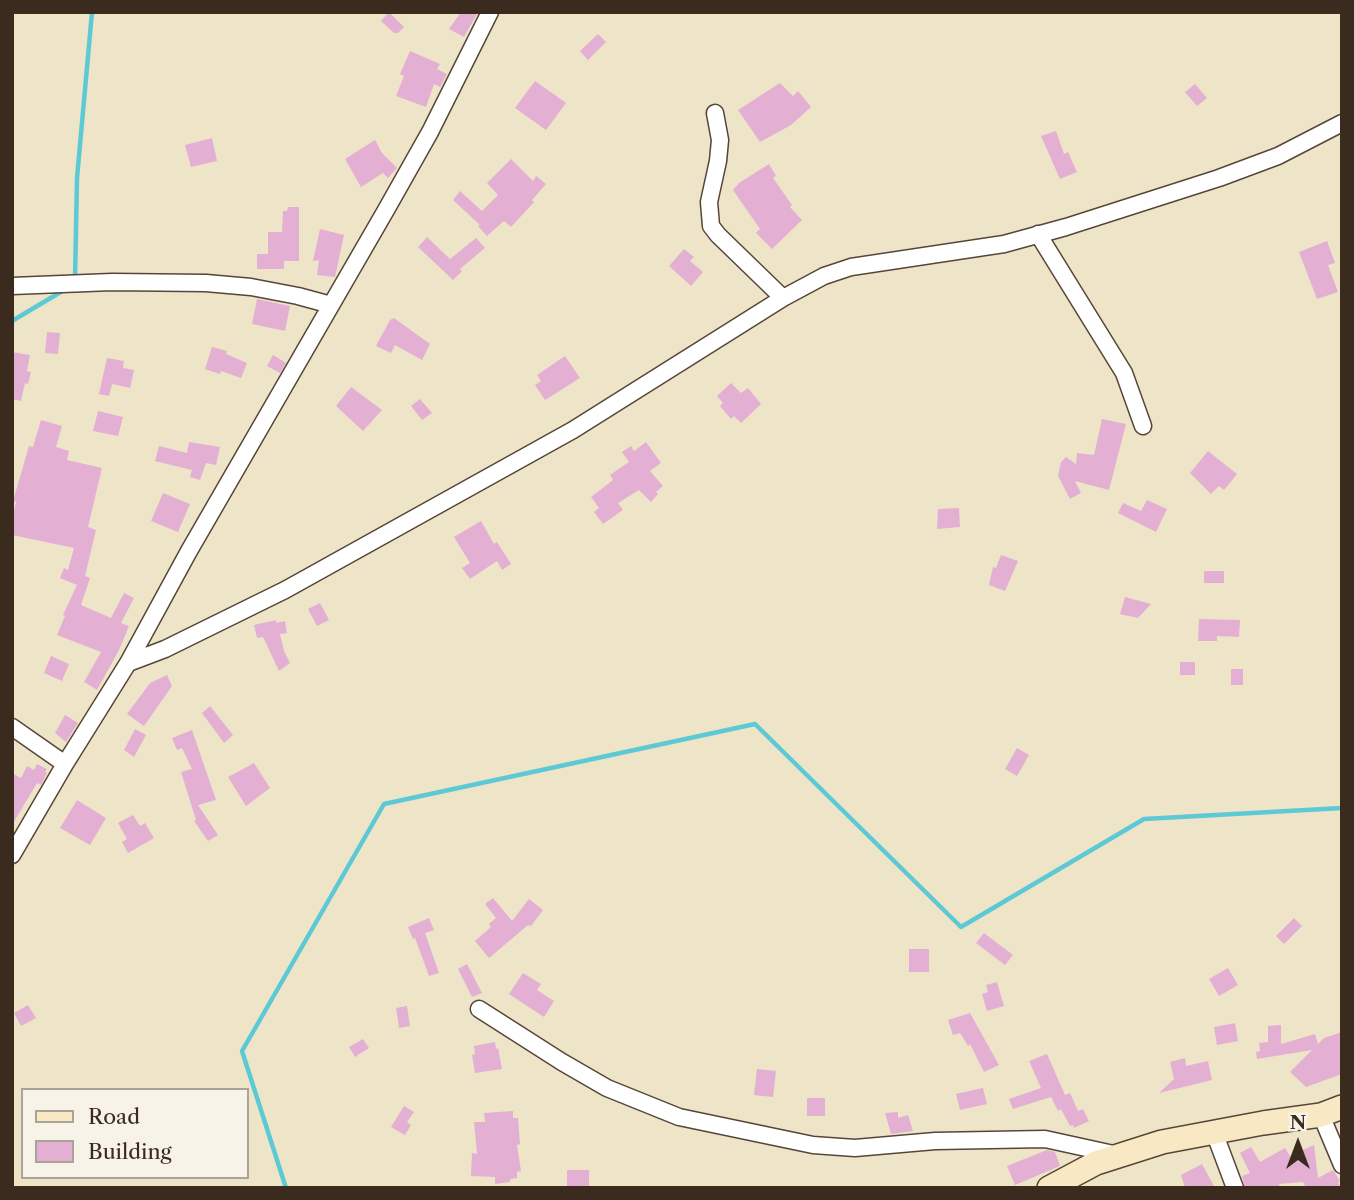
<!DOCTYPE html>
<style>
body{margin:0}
#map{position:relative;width:1354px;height:1200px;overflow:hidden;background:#eee5c9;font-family:"Libre Caslon Text",serif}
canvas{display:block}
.frame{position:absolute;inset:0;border:14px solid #3b2a1e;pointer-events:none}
.legend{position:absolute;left:21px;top:1088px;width:228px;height:91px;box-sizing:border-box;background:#f7f3e8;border:2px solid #aca397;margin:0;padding:9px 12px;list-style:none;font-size:21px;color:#3b2a1e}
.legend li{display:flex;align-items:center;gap:14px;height:35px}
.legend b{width:35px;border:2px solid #aca397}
.north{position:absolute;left:1263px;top:1109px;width:70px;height:70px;-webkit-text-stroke:5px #f7f3e8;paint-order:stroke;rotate:0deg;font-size:19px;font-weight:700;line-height:28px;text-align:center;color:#3b2a1e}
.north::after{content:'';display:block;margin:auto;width:24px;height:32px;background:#3b2a1e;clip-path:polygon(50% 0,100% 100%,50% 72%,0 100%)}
</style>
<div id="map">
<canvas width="1354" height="1200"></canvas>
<div class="frame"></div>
<ul class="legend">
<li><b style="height:9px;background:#f8e8c3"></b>Road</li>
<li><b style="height:19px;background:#e3afd3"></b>Building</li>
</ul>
<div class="north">N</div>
</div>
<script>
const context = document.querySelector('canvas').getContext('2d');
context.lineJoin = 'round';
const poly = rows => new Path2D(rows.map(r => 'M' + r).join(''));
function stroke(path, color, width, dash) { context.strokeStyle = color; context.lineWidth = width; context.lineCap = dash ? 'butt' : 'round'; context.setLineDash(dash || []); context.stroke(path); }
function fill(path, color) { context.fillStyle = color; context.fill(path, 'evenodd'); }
const stream = poly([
 [75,280,77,178,92,12],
 [12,321,64,290],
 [286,1188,242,1051,384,804,755,724,961,927,1144,819,1342,808]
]);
const building = poly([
 [389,12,404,27,398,33,394,33,381,21],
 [461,12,478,12,464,37,449,29],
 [598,34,606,42,588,60,580,51],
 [410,51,440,64,437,69,447,74,440,87,434,84,426,107,396,96,404,76,400,74],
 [535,81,566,103,546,130,515,108],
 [780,83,793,96,798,91,811,107,791,125,760,142,738,110],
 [1195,84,1207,98,1197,106,1185,92],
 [1056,131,1064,154,1068,152,1077,172,1060,179,1041,136],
 [212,138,217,161,191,167,185,145],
 [375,140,382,153,397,168,388,178,383,173,361,187,345,159],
 [511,159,533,181,536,176,546,184,532,200,534,202,511,227,504,221,487,236,478,226,480,225,453,200,460,191,482,211,498,195,487,183],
 [769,164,776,176,773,178,792,205,790,207,802,220,772,249,756,233,760,229,733,190,739,183],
 [288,207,299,207,299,261,284,261,284,269,257,269,257,254,268,254,268,232,282,232,283,211,287,211],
 [320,229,344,235,335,277,317,275,319,260,313,261],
 [427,237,450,259,476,238,485,248,460,269,462,271,453,280,418,247],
 [1327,241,1335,263,1328,265,1338,292,1317,299,1299,252],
 [684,249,694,257,690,261,703,272,691,286,669,266],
 [257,299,290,306,285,331,252,324],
 [394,318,430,344,422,360,395,345,391,353,376,346,390,320],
 [47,332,60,333,58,354,45,353],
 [212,347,227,351,226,354,247,363,241,378,221,371,220,374,205,369],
 [12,352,30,355,27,371,31,372,28,384,25,383,21,401,12,399],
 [273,355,286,363,280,373,267,366],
 [565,356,580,378,545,400,535,385,541,381,537,375],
 [107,358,124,361,123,368,134,370,130,388,112,384,109,396,99,394],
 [731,383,741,393,748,388,761,404,741,423,734,416,731,419,720,406,723,403,717,396],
 [351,387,382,410,363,431,336,406],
 [420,399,432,413,422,420,411,406],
 [98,411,123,417,118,436,93,431],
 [1102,419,1126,424,1109,490,1075,481,1081,493,1070,499,1058,476,1061,462,1066,457,1076,464,1077,453,1094,455],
 [41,420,62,426,56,447,69,451,67,460,102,468,88,527,96,530,85,576,90,578,81,605,111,618,124,593,134,598,121,623,129,626,119,650,97,690,84,682,101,652,57,635,65,616,63,615,77,585,60,578,64,568,68,570,74,548,12,535,12,519,16,502,13,501,29,446,33,447],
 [189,442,220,447,216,465,206,463,200,480,190,477,192,470,155,461,159,446,187,453],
 [646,442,661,463,650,471,663,486,656,492,658,494,651,502,639,490,618,503,623,510,603,524,594,512,599,508,591,497,613,480,610,475,629,462,622,452,631,446,634,451],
 [1208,451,1237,474,1224,490,1219,486,1211,494,1190,473],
 [163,493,190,504,178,532,151,521],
 [1147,500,1167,509,1156,532,1118,513,1123,503,1141,511],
 [959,508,960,527,937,529,938,509],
 [481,521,494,544,497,542,511,564,502,570,497,561,470,579,462,568,470,563,454,537],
 [1001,555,1018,561,1005,591,989,585,993,567,996,568],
 [1204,571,1224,571,1224,583,1204,583],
 [1125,597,1151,604,1138,618,1120,614],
 [320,603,329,620,317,626,308,609],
 [1199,619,1240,620,1239,637,1217,636,1217,641,1198,641],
 [276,620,276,623,285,621,287,633,280,634,284,651,290,663,279,671,263,637,257,638,254,625],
 [51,656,69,664,62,681,44,673],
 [1180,662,1195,662,1195,675,1180,675],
 [1231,669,1243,669,1243,685,1231,685],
 [167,675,172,686,144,726,127,714,150,683],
 [210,706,233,735,224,743,202,713],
 [65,715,78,723,66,742,55,733],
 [135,729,146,735,134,757,124,750],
 [192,730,216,800,198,805,218,835,208,841,194,821,196,820,181,772,192,769,182,748,177,750,172,738],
 [1017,748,1029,755,1017,776,1005,769],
 [254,763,270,788,246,806,228,777],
 [37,764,47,769,45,772,47,773,41,785,37,783,12,825,12,773,21,778,27,766,34,770],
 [77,800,106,818,90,845,60,828],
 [133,815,140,826,145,823,154,838,128,853,122,842,127,839,118,823],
 [493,898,512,921,529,899,543,910,531,926,528,925,489,958,475,941,491,927,489,924,496,918,485,904],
 [429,918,434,930,425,933,439,973,429,976,415,938,413,939,408,927],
 [1294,918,1302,926,1284,944,1276,936],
 [984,933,1013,955,1005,965,976,943],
 [909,949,929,949,929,972,909,972],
 [467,964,482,993,472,997,458,969],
 [1228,968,1238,985,1219,996,1209,979],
 [523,973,541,984,537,990,554,1001,544,1017,509,994],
 [997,982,1004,1006,987,1011,982,994,988,992,986,985],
 [28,1005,36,1018,21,1026,14,1013],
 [407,1006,410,1026,399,1028,396,1008],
 [970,1013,999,1065,984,1072,970,1044,968,1046,960,1033,953,1035,948,1020],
 [1235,1023,1238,1041,1217,1045,1214,1027],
 [1281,1025,1281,1044,1315,1034,1318,1044,1324,1038,1342,1032,1342,1074,1306,1087,1290,1072,1312,1050,1257,1059,1256,1052,1260,1051,1259,1043,1268,1042,1268,1026],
 [363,1039,369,1048,355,1057,349,1047],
 [495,1042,496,1049,498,1048,502,1069,475,1073,472,1055,475,1054,474,1046],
 [1047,1054,1065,1095,1070,1093,1078,1111,1083,1109,1089,1121,1074,1128,1073,1125,1070,1126,1061,1109,1058,1111,1051,1097,1013,1109,1009,1099,1041,1088,1029,1061],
 [1185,1058,1186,1066,1208,1061,1212,1080,1159,1093,1174,1079,1170,1062],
 [757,1069,776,1071,773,1097,754,1095],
 [983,1088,987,1104,960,1110,956,1094],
 [807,1098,825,1098,825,1116,807,1116],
 [404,1106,414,1112,407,1122,411,1125,405,1135,391,1127],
 [513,1111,513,1118,518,1118,520,1144,517,1145,521,1171,517,1172,517,1178,510,1179,510,1182,495,1184,495,1177,471,1176,472,1153,477,1154,474,1122,485,1122,484,1113],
 [898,1112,898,1118,908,1115,913,1131,891,1134,885,1113],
 [1314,1145,1318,1178,1333,1170,1340,1181,1338,1182,1341,1188,1301,1188,1305,1186,1303,1182,1279,1184,1280,1188,1245,1188,1242,1176,1250,1173,1240,1153,1251,1147,1260,1162,1285,1148,1290,1156],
 [1047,1150,1055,1152,1060,1166,1015,1185,1007,1166],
 [1202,1164,1215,1188,1185,1188,1181,1175],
 [567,1170,589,1170,589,1188,567,1188]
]);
const street = poly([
 [715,113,720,140,718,161,709,202,711,226,718,235,783,298],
 [1038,234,1124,373,1143,426],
 [12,286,112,282,206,283,251,287,298,296,331,305],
 [128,663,165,649,285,590,573,430,783,298,824,276,851,267,1004,244,1066,227,1219,178,1278,156,1342,123],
 [12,727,65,764],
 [12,855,65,764,128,663,189,551,386,210,430,132,490,12],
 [479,1009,562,1062,607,1088,679,1117,813,1145,855,1148,935,1141,1045,1139,1118,1155],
 [1321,1115,1342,1165],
 [1214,1132,1235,1188]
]);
const secondary = poly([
 [1049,1188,1096,1163,1162,1142,1263,1123,1321,1115,1342,1107]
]);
stroke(stream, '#5dc9d5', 4.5);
fill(building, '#e3afd3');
stroke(street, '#564638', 19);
stroke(secondary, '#564638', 26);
stroke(street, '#fff', 16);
stroke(secondary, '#f8e8c3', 23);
</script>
